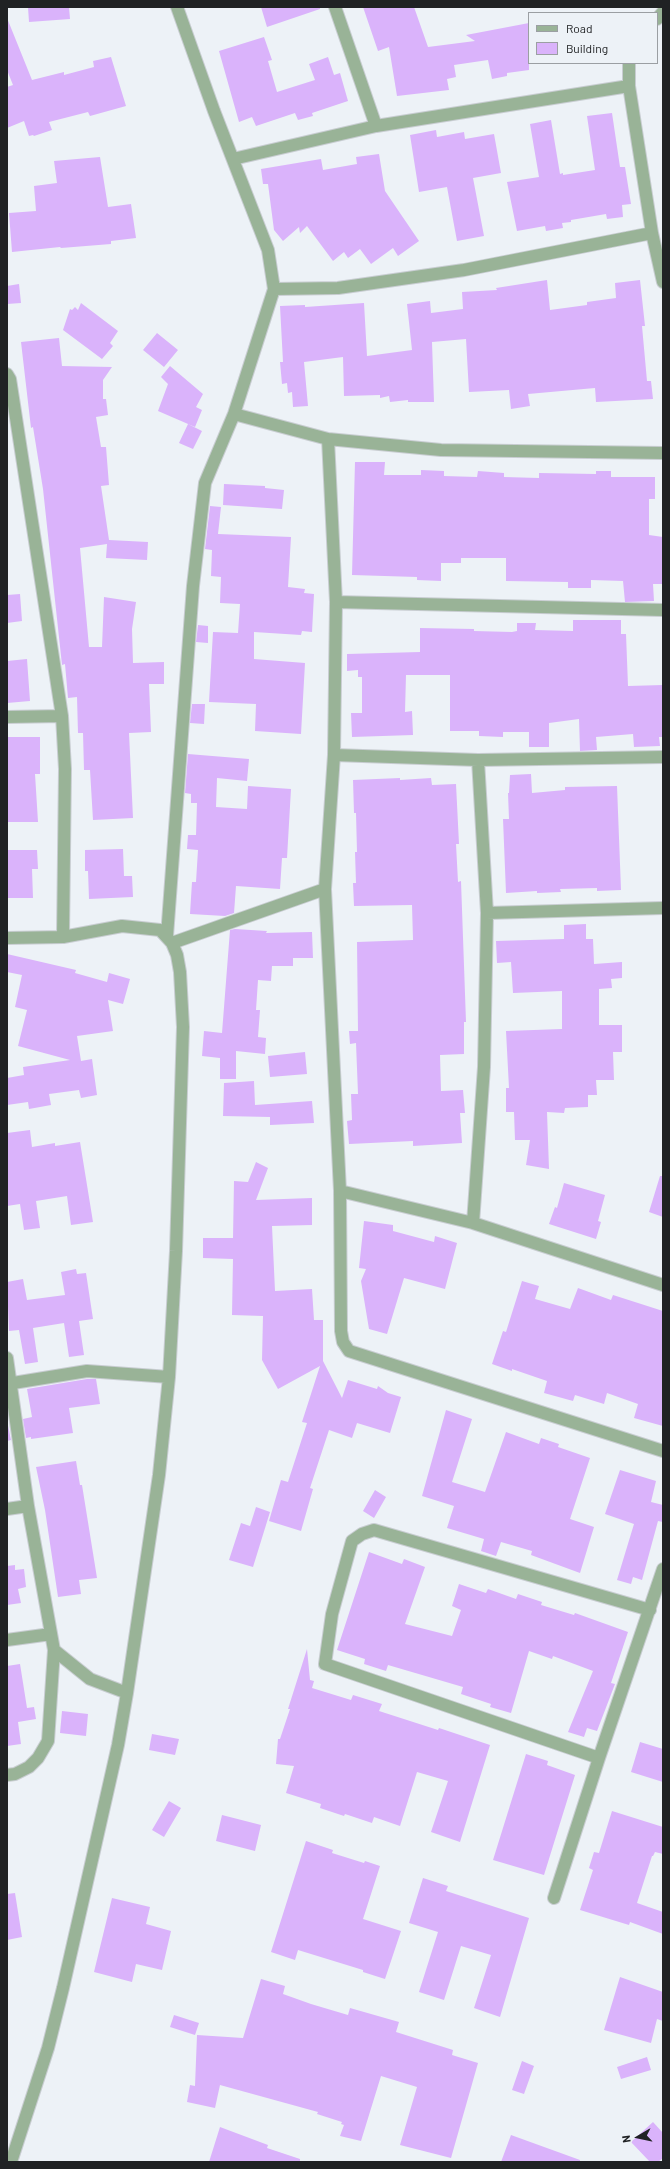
<!DOCTYPE html>
<style>
body{margin:0}
#map{position:relative;width:670px;height:2169px;overflow:hidden;background:#edf2f7;font-family:Barlow,sans-serif}
canvas{display:block}
.frame{position:absolute;inset:0;border:8px solid #202224;pointer-events:none}
.legend{position:absolute;left:528px;top:12px;width:130px;height:52px;box-sizing:border-box;background:#edf2f7;border:1px solid #9b9fa3;margin:0;padding:5px 7px;list-style:none;font-size:12px;color:#202224}
.legend li{display:flex;align-items:center;gap:8px;height:20px}
.legend b{width:20px;border:1px solid #9b9fa3}
.north{position:absolute;left:618px;top:2117px;width:40px;height:40px;-webkit-text-stroke:3px #edf2f7;paint-order:stroke;rotate:261deg;font-size:11px;font-weight:700;line-height:16px;text-align:center;color:#202224}
.north::after{content:'';display:block;margin:auto;width:14px;height:18px;background:#202224;clip-path:polygon(50% 0,100% 100%,50% 72%,0 100%)}
</style>
<div id="map">
<canvas width="670" height="2169"></canvas>
<div class="frame"></div>
<ul class="legend">
<li><b style="height:5px;background:#99b397"></b>Road</li>
<li><b style="height:11px;background:#dab3fb"></b>Building</li>
</ul>
<div class="north">N</div>
</div>
<script>
const context = document.querySelector('canvas').getContext('2d');
context.lineJoin = 'round';
function fill(path, color) { context.fillStyle = color; context.fill(path, 'evenodd'); }
const poly = rows => new Path2D(rows.map(r => 'M' + r).join(''));
function stroke(path, color, width, dash) { context.strokeStyle = color; context.lineWidth = width; context.lineCap = dash ? 'butt' : 'round'; context.setLineDash(dash || []); context.stroke(path); }
const building = poly([
 [28,7,69,7,70,19,29,22],
 [261,7,320,7,320,9,267,27],
 [363,7,414,7,428,47,475,41,466,35,529,23,529,70,507,73,507,76,492,79,488,60,454,65,456,77,447,79,449,90,397,96,389,47,378,51],
 [7,18,32,80,64,72,64,75,94,67,93,61,111,57,126,106,90,116,88,112,49,122,52,130,34,136,33,135,29,136,24,121,7,128,7,87,13,85,7,70],
 [264,37,272,60,268,61,277,92,315,80,309,64,328,57,334,75,340,73,348,101,312,113,313,116,298,120,295,113,256,126,252,117,239,122,219,51],
 [612,113,620,167,625,167,631,204,622,205,623,217,607,219,606,214,571,220,571,222,562,223,563,228,546,231,545,226,517,231,507,182,539,177,530,124,551,120,560,174,563,173,563,175,595,170,587,116],
 [436,130,437,137,464,132,465,139,494,134,501,173,473,178,484,236,457,241,447,187,419,192,410,135],
 [379,154,385,191,419,241,398,256,393,248,371,264,360,249,348,258,344,252,333,261,307,226,300,233,299,227,283,241,274,230,268,184,263,184,261,169,321,159,323,170,357,164,356,157],
 [100,157,108,207,131,204,136,238,111,241,111,244,61,248,60,247,12,252,9,213,36,211,34,186,57,183,54,161],
 [547,280,550,310,587,305,587,302,616,298,615,283,640,280,645,326,642,326,647,381,651,381,653,399,596,402,595,388,528,394,530,406,511,409,509,390,469,392,466,339,432,342,434,402,408,402,408,400,390,402,389,396,380,398,380,395,344,396,343,357,304,362,308,406,293,407,292,392,288,393,287,383,282,384,280,362,283,362,280,306,305,305,305,307,364,303,367,356,412,350,407,304,430,301,431,313,463,309,462,292,497,290,496,288],
 [19,284,21,303,7,304,7,286],
 [81,303,118,331,110,343,113,346,102,359,63,330,70,309,72,310,75,307,78,310],
 [157,333,178,350,164,367,143,350],
 [59,338,62,366,112,367,103,380,103,399,106,399,108,415,96,417,101,447,106,447,109,485,101,486,109,540,148,542,147,560,106,558,107,544,80,548,89,647,102,647,104,597,136,602,132,629,133,663,164,662,164,684,149,684,151,732,129,733,133,818,93,820,90,770,84,770,83,733,78,733,77,697,68,698,65,664,62,665,43,489,33,427,31,428,21,342],
 [170,366,203,394,196,407,202,410,195,427,158,411,168,384,161,377],
 [188,424,202,431,193,449,179,443],
 [355,462,385,462,384,475,421,475,421,470,444,471,444,476,477,477,478,471,504,473,504,477,539,478,539,473,596,474,596,471,611,471,611,477,655,477,655,499,649,499,649,535,663,537,663,584,653,584,654,601,625,602,623,581,591,580,591,588,568,588,568,582,506,581,506,558,461,558,461,563,441,563,441,581,417,580,417,577,352,575],
 [224,484,265,486,265,488,284,490,282,509,223,505],
 [210,506,221,507,218,534,291,537,288,587,305,589,304,593,314,594,312,632,302,631,301,635,254,632,254,659,305,663,301,734,255,731,256,704,209,702,213,632,238,633,240,604,220,603,221,577,211,576,212,550,205,549],
 [20,594,22,621,7,623,7,595],
 [573,620,621,620,621,634,626,634,628,686,663,685,663,737,659,737,660,746,634,747,633,734,596,737,597,750,580,751,579,719,549,723,549,747,529,747,529,732,503,732,503,737,479,736,479,731,450,731,450,675,406,675,405,712,412,711,413,735,352,737,351,713,362,713,362,677,358,677,358,670,347,671,347,654,420,652,420,628,474,629,474,631,512,632,517,631,517,623,536,623,535,630,573,631],
 [198,625,208,626,208,643,196,642],
 [27,659,30,701,7,703,7,661],
 [192,704,205,704,204,724,190,723],
 [7,737,40,737,40,774,35,774,38,822,7,822],
 [188,754,249,759,247,781,217,778,216,807,247,809,248,786,291,789,287,858,282,858,280,889,236,886,234,913,225,916,190,914,192,882,196,882,198,850,187,849,188,835,196,835,197,803,191,803,191,794,185,793],
 [531,774,532,793,565,790,565,787,617,786,621,890,597,891,597,888,560,889,561,892,537,893,537,891,506,893,503,819,509,819,508,793,509,793,510,775],
 [400,778,400,780,431,778,432,785,456,784,459,844,456,844,458,882,461,881,466,1022,464,1022,464,1054,440,1055,441,1091,463,1090,465,1113,460,1113,462,1143,413,1146,413,1141,349,1144,347,1121,352,1120,351,1094,358,1094,356,1043,350,1044,349,1031,358,1031,357,942,413,940,412,905,354,906,353,883,356,883,355,852,357,852,356,813,354,813,353,780],
 [123,849,124,876,132,876,133,897,89,899,88,871,85,871,85,850],
 [7,850,37,850,38,869,32,869,33,898,7,898],
 [586,924,586,939,593,939,594,964,622,962,622,978,611,979,612,988,599,989,599,1025,622,1025,622,1052,613,1052,614,1080,596,1080,597,1095,588,1095,588,1107,565,1108,564,1113,547,1112,549,1169,526,1165,530,1140,515,1140,514,1112,506,1112,506,1088,509,1088,506,1031,562,1029,562,991,513,993,511,962,497,963,496,941,564,939,564,925],
 [235,929,267,931,266,933,312,932,313,958,293,958,293,966,272,966,271,981,258,980,256,1010,260,1010,258,1037,266,1038,265,1054,236,1051,236,1079,220,1079,220,1058,202,1056,204,1031,222,1033,230,930],
 [7,954,76,970,75,973,107,982,109,973,130,979,123,1004,108,1000,113,1031,77,1036,81,1061,92,1059,97,1095,81,1098,79,1090,49,1094,51,1105,29,1109,28,1102,7,1105,7,1078,24,1075,23,1067,70,1060,18,1046,27,1010,15,1007,22,975,7,972],
 [305,1052,307,1074,270,1077,268,1056],
 [254,1081,255,1105,312,1101,314,1123,270,1125,270,1117,223,1116,224,1083],
 [30,1130,32,1147,55,1143,55,1146,80,1142,93,1222,71,1225,67,1196,36,1201,40,1228,24,1230,20,1204,7,1206,7,1133],
 [256,1162,268,1168,256,1200,312,1198,312,1225,272,1226,275,1291,312,1289,314,1320,323,1320,323,1361,342,1398,348,1380,377,1389,378,1386,388,1393,401,1397,390,1433,357,1423,352,1438,329,1430,310,1488,313,1489,301,1531,269,1521,281,1480,288,1482,307,1423,302,1422,320,1366,278,1389,262,1360,263,1316,232,1315,233,1259,203,1258,203,1238,233,1238,234,1181,248,1182],
 [660,1176,663,1176,663,1217,649,1212],
 [564,1183,605,1195,598,1221,601,1222,596,1239,549,1224,555,1207,557,1208],
 [364,1221,393,1225,393,1231,434,1242,435,1236,457,1243,445,1289,404,1278,387,1334,369,1329,361,1281,366,1269,359,1268],
 [76,1269,77,1274,86,1273,93,1319,79,1321,84,1355,69,1357,64,1323,33,1328,38,1362,25,1364,19,1330,9,1331,7,1282,23,1279,27,1300,65,1295,61,1272],
 [522,1281,539,1286,535,1299,570,1309,578,1288,611,1300,613,1295,663,1311,663,1426,634,1418,638,1404,607,1393,604,1404,575,1395,573,1401,544,1393,547,1381,512,1369,512,1371,492,1364,503,1331,506,1332],
 [87,1379,96,1379,100,1404,69,1408,73,1433,31,1439,31,1437,26,1438,23,1419,32,1417,27,1389],
 [446,1410,472,1419,452,1482,485,1492,506,1432,539,1444,541,1438,559,1444,558,1447,590,1458,570,1519,594,1527,580,1573,531,1555,532,1551,501,1542,496,1556,481,1551,484,1539,447,1528,454,1506,422,1496],
 [7,1421,11,1440,7,1441],
 [76,1461,80,1485,82,1485,97,1578,79,1580,81,1594,58,1597,45,1510,36,1467],
 [620,1470,656,1481,651,1502,663,1505,663,1522,658,1521,642,1580,633,1577,631,1584,617,1580,634,1524,605,1514],
 [375,1490,386,1497,374,1518,363,1511],
 [256,1507,270,1512,253,1567,229,1560,241,1523,250,1526],
 [369,1552,402,1564,404,1559,425,1567,405,1624,452,1636,461,1610,452,1606,459,1584,486,1593,488,1589,516,1599,518,1594,542,1602,541,1605,574,1615,575,1613,628,1632,611,1683,615,1684,597,1731,587,1728,584,1737,568,1732,593,1671,553,1656,552,1659,529,1651,511,1713,490,1707,491,1704,461,1694,463,1687,388,1665,386,1671,364,1664,365,1659,337,1650],
 [15,1565,15,1570,24,1569,26,1587,18,1589,21,1603,7,1605,7,1566],
 [307,1649,310,1680,314,1681,312,1688,351,1700,353,1695,382,1704,379,1711,438,1730,439,1728,490,1745,460,1842,431,1832,448,1781,417,1772,400,1826,374,1817,372,1823,345,1814,344,1816,320,1808,321,1804,286,1793,294,1766,276,1764,278,1739,280,1739,290,1709,288,1709],
 [20,1664,27,1708,34,1707,36,1719,18,1722,21,1744,7,1746,7,1666],
 [62,1711,88,1714,86,1736,60,1733],
 [152,1734,179,1739,175,1755,149,1750],
 [640,1742,663,1749,663,1782,631,1772],
 [526,1754,548,1761,547,1765,575,1775,544,1875,493,1860],
 [169,1801,181,1808,164,1837,152,1830],
 [612,1811,663,1827,663,1854,655,1852,653,1856,652,1856,637,1903,663,1912,663,1934,630,1922,629,1925,580,1910,593,1870,589,1868,594,1852,599,1853],
 [222,1815,261,1825,255,1851,216,1841],
 [306,1841,333,1850,332,1853,364,1863,365,1861,380,1866,363,1919,401,1931,385,1979,363,1972,363,1970,298,1950,295,1960,271,1952],
 [423,1878,448,1886,446,1891,529,1918,500,2017,474,2008,491,1955,461,1946,444,2000,419,1992,438,1932,409,1923],
 [15,1893,22,1937,7,1940,7,1894],
 [112,1898,150,1907,146,1924,171,1931,162,1970,136,1964,132,1982,94,1972],
 [620,1977,663,1992,663,2021,657,2019,651,2043,604,2030],
 [261,1979,285,1986,283,1994,311,2004,348,2015,350,2008,399,2022,396,2032,453,2050,452,2055,478,2063,451,2158,400,2145,417,2087,381,2076,361,2141,340,2136,344,2125,341,2124,342,2122,317,2114,318,2112,220,2085,215,2108,187,2102,190,2085,195,2086,197,2035,243,2038],
 [174,2015,199,2023,195,2035,170,2027],
 [647,2057,651,2070,621,2079,617,2067],
 [522,2061,534,2066,524,2094,512,2090],
 [653,2122,663,2133,663,2158,658,2162,650,2162,631,2142],
 [220,2127,268,2145,267,2148,300,2159,300,2162,209,2162],
 [511,2135,580,2160,580,2162,501,2162]
]);
const minor = poly([
 [335,7,376,126],
 [657,19,663,12],
 [233,159,376,126,629,86],
 [652,233,663,282],
 [274,289,338,288,464,270,652,233,629,86,629,63],
 [7,374,10,379,62,716,65,769,63,937],
 [234,414,328,439,336,602,334,755,325,889,340,1191,341,1331,343,1342,349,1351,663,1451],
 [328,439,441,450,663,453],
 [336,602,663,610],
 [7,717,62,716],
 [334,755,478,760,487,913,484,1067,473,1223],
 [478,760,663,757],
 [487,913,663,908],
 [167,936,193,586,205,483,234,414,274,289,268,250,214,111,177,7],
 [7,938,63,937,122,926,160,930,172,943,177,955,180,972,183,1027,176,1251,169,1377,159,1475,127,1693,118,1745,63,1988,48,2048,11,2162],
 [172,943,325,889],
 [340,1191,473,1223,663,1285],
 [7,1358,28,1506,54,1650,48,1741,38,1758,29,1767,15,1774,7,1775],
 [7,1384,87,1371,169,1377],
 [7,1509,28,1506],
 [7,1640,51,1634],
 [54,1650,90,1679,127,1693],
 [599,1758,325,1664,332,1614,352,1541,362,1534,374,1530,650,1610],
 [554,1898,599,1758,663,1569]
]);
fill(building, '#dab3fb');
stroke(minor, '#c8cdd1', 14);
stroke(minor, '#99b397', 12);
</script>
